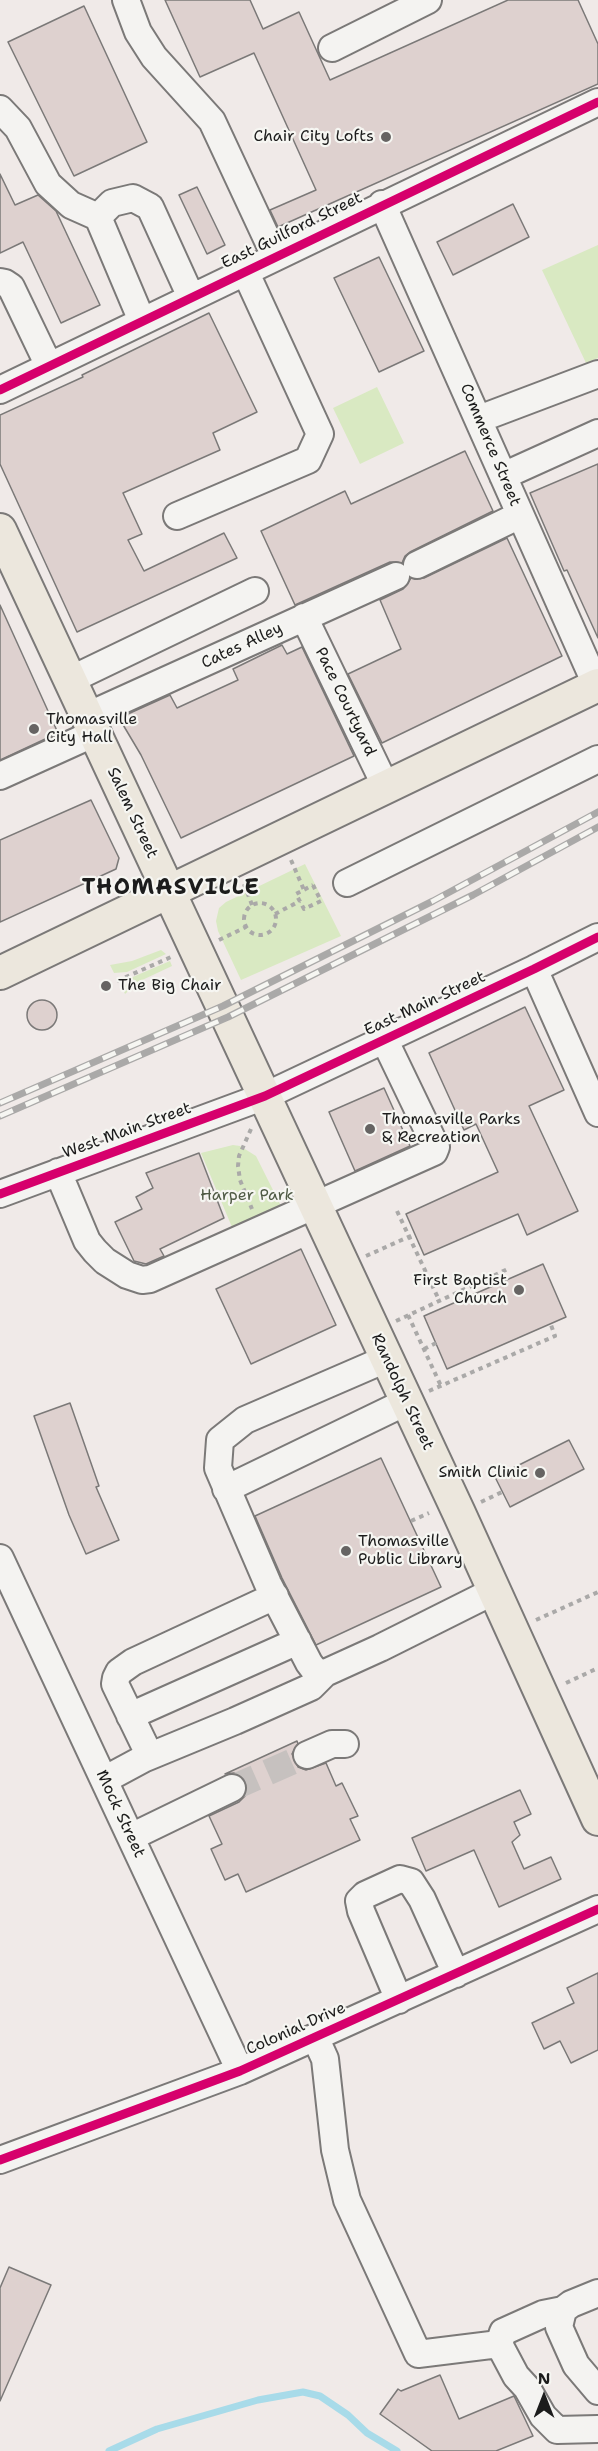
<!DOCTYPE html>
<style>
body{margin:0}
#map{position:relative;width:598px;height:2451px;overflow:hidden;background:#f0eae8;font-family:"Shantell Sans",sans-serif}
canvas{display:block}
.north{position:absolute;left:514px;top:2367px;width:60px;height:60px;-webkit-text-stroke:4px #f6f6f2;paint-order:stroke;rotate:0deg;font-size:16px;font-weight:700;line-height:24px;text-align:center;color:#1c1c1c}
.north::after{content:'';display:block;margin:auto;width:21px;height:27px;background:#1c1c1c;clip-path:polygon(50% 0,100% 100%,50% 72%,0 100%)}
</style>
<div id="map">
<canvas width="598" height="2451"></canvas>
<div class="north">N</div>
</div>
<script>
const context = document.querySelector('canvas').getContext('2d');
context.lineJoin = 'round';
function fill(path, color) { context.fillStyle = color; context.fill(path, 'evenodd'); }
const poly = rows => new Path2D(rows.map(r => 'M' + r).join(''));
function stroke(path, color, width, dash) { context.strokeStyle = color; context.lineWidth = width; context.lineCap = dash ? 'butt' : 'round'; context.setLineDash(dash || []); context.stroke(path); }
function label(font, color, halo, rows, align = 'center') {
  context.font = font + ' "Shantell Sans",sans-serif'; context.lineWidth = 4.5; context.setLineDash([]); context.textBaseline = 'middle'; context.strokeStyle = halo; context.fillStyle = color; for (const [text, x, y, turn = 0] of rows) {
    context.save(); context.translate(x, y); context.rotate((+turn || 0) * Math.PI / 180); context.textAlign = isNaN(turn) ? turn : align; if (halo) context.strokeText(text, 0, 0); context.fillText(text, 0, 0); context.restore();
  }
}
const green = poly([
 [598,245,598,358,586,363,542,270],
 [377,387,404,443,360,464,333,408],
 [305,864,341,936,241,980,218,931,216,921,219,908,226,902],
 [161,950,166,954,127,972,114,973,110,965,132,961],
 [170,961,172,966,138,982,125,994,122,987,127,984,128,979],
 [233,1145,240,1146,256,1156,283,1210,234,1232,201,1153]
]);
const stream = poly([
 [109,2451,157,2429,258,2400,303,2392,320,2396,348,2415,367,2433,397,2451]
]);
const building = poly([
 [165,0,250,0,263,29,299,12,330,80,508,0,578,0,598,44,598,84,278,227,270,210,316,190,254,53,200,77,165,0],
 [84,6,147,142,74,176,8,42,84,6],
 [0,174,15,205,38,195,56,211,100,305,61,323,23,242,0,253,0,174],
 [197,187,225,245,207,254,179,195,197,187],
 [513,204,529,237,453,275,437,242,513,204],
 [379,257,424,351,379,372,334,278,379,257],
 [209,313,257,412,213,433,220,450,123,493,142,534,128,540,144,571,224,533,237,558,77,632,0,464,0,415,83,377,82,375,209,313],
 [465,451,493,511,410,552,405,556,402,563,390,562,295,605,261,531,345,491,351,504,465,451],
 [598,464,598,638,567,570,564,571,530,493,598,464],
 [507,538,562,656,382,743,348,674,401,649,380,600,403,589,411,578,424,578,507,538],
 [0,605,58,733,0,760,0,605],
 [282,645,287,654,302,647,354,756,181,838,141,755,119,718,170,695,177,708,238,680,233,669,282,645],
 [91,800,119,858,116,869,0,922,0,840,91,800],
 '27 1015a15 15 0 1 1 30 0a15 15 0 1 1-30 0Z',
 [525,1007,564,1090,529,1106,578,1211,527,1235,518,1214,424,1255,406,1214,498,1172,476,1124,464,1130,429,1053,525,1007],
 [384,1088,410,1146,355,1171,329,1112,384,1088],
 [199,1153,224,1218,160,1249,164,1256,146,1264,134,1261,115,1222,142,1209,136,1197,153,1188,146,1173,199,1153],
 [301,1249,336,1325,251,1364,216,1289,301,1249],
 [543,1264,566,1317,447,1369,424,1316,543,1264],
 [70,1403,99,1486,96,1487,119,1540,86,1554,69,1515,34,1416,70,1403],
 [569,1440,584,1469,510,1507,495,1477,569,1440],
 [381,1458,441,1587,316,1645,282,1578,255,1516,381,1458],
 [297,1741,298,1744,292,1754,298,1767,306,1770,326,1763,336,1786,342,1783,358,1816,350,1819,360,1840,246,1892,238,1874,225,1880,211,1849,222,1844,209,1816,239,1802,245,1796,247,1788,241,1776,234,1773,225,1774,297,1741],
 [520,1790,531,1814,514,1822,520,1835,512,1842,524,1869,551,1857,561,1879,499,1907,474,1850,426,1871,412,1838,520,1790],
 [598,1973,598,2050,571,2063,560,2041,544,2049,532,2023,574,2003,567,1988,598,1973],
 [9,2267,51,2285,0,2401,0,2288,9,2267],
 [440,2375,459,2419,514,2396,533,2436,496,2451,432,2451,380,2414,398,2389,401,2391,440,2375]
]);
const minorTunnel = poly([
 [232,1788,307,1755]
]);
const path = poly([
 [291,860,304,890],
 [244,884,252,905],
 [313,885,321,901,304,909,296,894,313,885],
 '244 919a16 16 0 1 1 32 0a16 16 0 1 1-32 0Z',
 [275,914,300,901],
 [219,940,246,927],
 [117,981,171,957],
 [251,1129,239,1156,238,1166,240,1180,252,1209],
 [397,1211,439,1300],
 [366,1256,415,1234],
 [408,1315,441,1386],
 [396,1321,510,1268],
 [424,1349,436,1343],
 [429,1391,555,1336,551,1325],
 [481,1502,502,1492],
 [411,1521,429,1513],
 [536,1620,598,1592],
 [566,1683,598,1668]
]);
const minor = poly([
 [126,0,138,32,154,57,212,121,275,256],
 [332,48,428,0],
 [0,109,18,128,48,184,71,205,98,217,142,321],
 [382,204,598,689],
 [98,217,112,203,133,198,150,207,191,297],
 [0,282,5,283,11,287,49,366],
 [0,390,598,102],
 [479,419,598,374],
 [503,476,598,433],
 [177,516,308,460,320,434,245,271],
 [417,565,520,515],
 [304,617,386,787],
 [70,680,255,591],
 [87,716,396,576],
 [0,776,95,733],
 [347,883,598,759],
 [534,969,598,1113],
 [58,1172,87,1241,95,1251,105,1261,127,1275,142,1280,150,1279,434,1152,436,1147,384,1039],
 [0,1194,265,1096,534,969,598,937],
 [386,1359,245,1420,220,1440,218,1468,268,1584,309,1663,315,1671,325,1673,380,1648,494,1591],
 [226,1489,406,1402],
 [0,1558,240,2071],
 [130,1716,298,1641],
 [307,1755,332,1744,345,1744],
 [143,1759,235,1721,311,1687,325,1673],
 [104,1780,143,1759,146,1753,145,1746,115,1684,116,1678,119,1672,133,1662,275,1596],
 [131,1837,232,1788],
 [399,2000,361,1911,359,1901,365,1895,400,1879,411,1882,422,1899,456,1974],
 [315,2037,325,2059,335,2150,347,2200,418,2354,499,2344],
 [0,2160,240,2071,598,1909],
 [598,2293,571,2304,563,2310,559,2327,576,2365,598,2391],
 [563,2310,543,2314,503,2332,499,2344,516,2376,527,2388,543,2416,557,2430,598,2429]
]);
const major = poly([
 [0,530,459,1513,598,1819],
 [0,973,598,685]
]);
const rail = poly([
 [0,1103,223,1006,433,901,598,812],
 [0,1116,228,1017,473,895,598,827]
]);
const cycleway = poly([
 [0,390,598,102],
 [0,1194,265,1096,534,969,598,937],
 [0,2160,240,2071,598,1909]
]);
const markers = [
 [386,137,6,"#666463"],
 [34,729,6,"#666463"],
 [106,986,6,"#666463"],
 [370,1129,6,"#666463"],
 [519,1290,6,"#666463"],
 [540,1473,6,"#666463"],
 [346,1551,6,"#666463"]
];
const poiNames = [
 ["Chair City Lofts",374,137,"right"],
 ["Thomasville",46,720],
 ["City Hall",46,738],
 ["The Big Chair",118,986],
 ["Thomasville Parks",382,1120],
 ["& Recreation",382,1138],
 ["First Baptist",507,1281,"right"],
 ["Church",507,1299,"right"],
 ["Smith Clinic",528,1473,"right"],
 ["Thomasville",358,1542],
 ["Public Library",358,1560]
];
const streetNames = [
 ["East Guilford Street",292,231,-26],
 ["Commerce Street",490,445,67],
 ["Cates Alley",242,646,-25],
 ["Pace Courtyard",345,702,64],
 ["Salem Street",132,813,65],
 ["East Main Street",425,1004,-25],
 ["West Main Street",127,1131,-20],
 ["Randolph Street",402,1392,65],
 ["Mock Street",120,1814,65],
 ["Colonial Drive",296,2029,-24]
];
const parkNames = [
 ["Harper Park",247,1196]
];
const districtNames = [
 ["THOMASVILLE",171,888]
];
fill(green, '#d9e9c2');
stroke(stream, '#a8dbe9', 7);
fill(building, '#ded1cf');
stroke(building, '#7b7978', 1.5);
stroke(minorTunnel, '#c6c1bf', 26, [26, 13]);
stroke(minor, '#7b7978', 30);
stroke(major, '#7b7978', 36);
stroke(path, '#aaa9a8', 4, [4.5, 4.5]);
stroke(minor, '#f4f3f1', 26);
stroke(major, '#ece7dd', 32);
stroke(rail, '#aaa9a8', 7);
stroke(rail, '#f6f6f2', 4.5, [14]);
stroke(cycleway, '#d6006c', 9);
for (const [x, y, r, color] of markers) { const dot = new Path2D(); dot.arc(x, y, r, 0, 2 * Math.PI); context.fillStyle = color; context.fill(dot); stroke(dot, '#f6f6f2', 2); }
label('16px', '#1c1c1c', '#f6f6f2', poiNames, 'left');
label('16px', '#1c1c1c', '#f6f6f2', streetNames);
label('16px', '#4f5a44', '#f6f6f2', parkNames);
context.letterSpacing = '1.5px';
label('bold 22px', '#1c1c1c', '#f6f6f2', districtNames);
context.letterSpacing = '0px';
</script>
